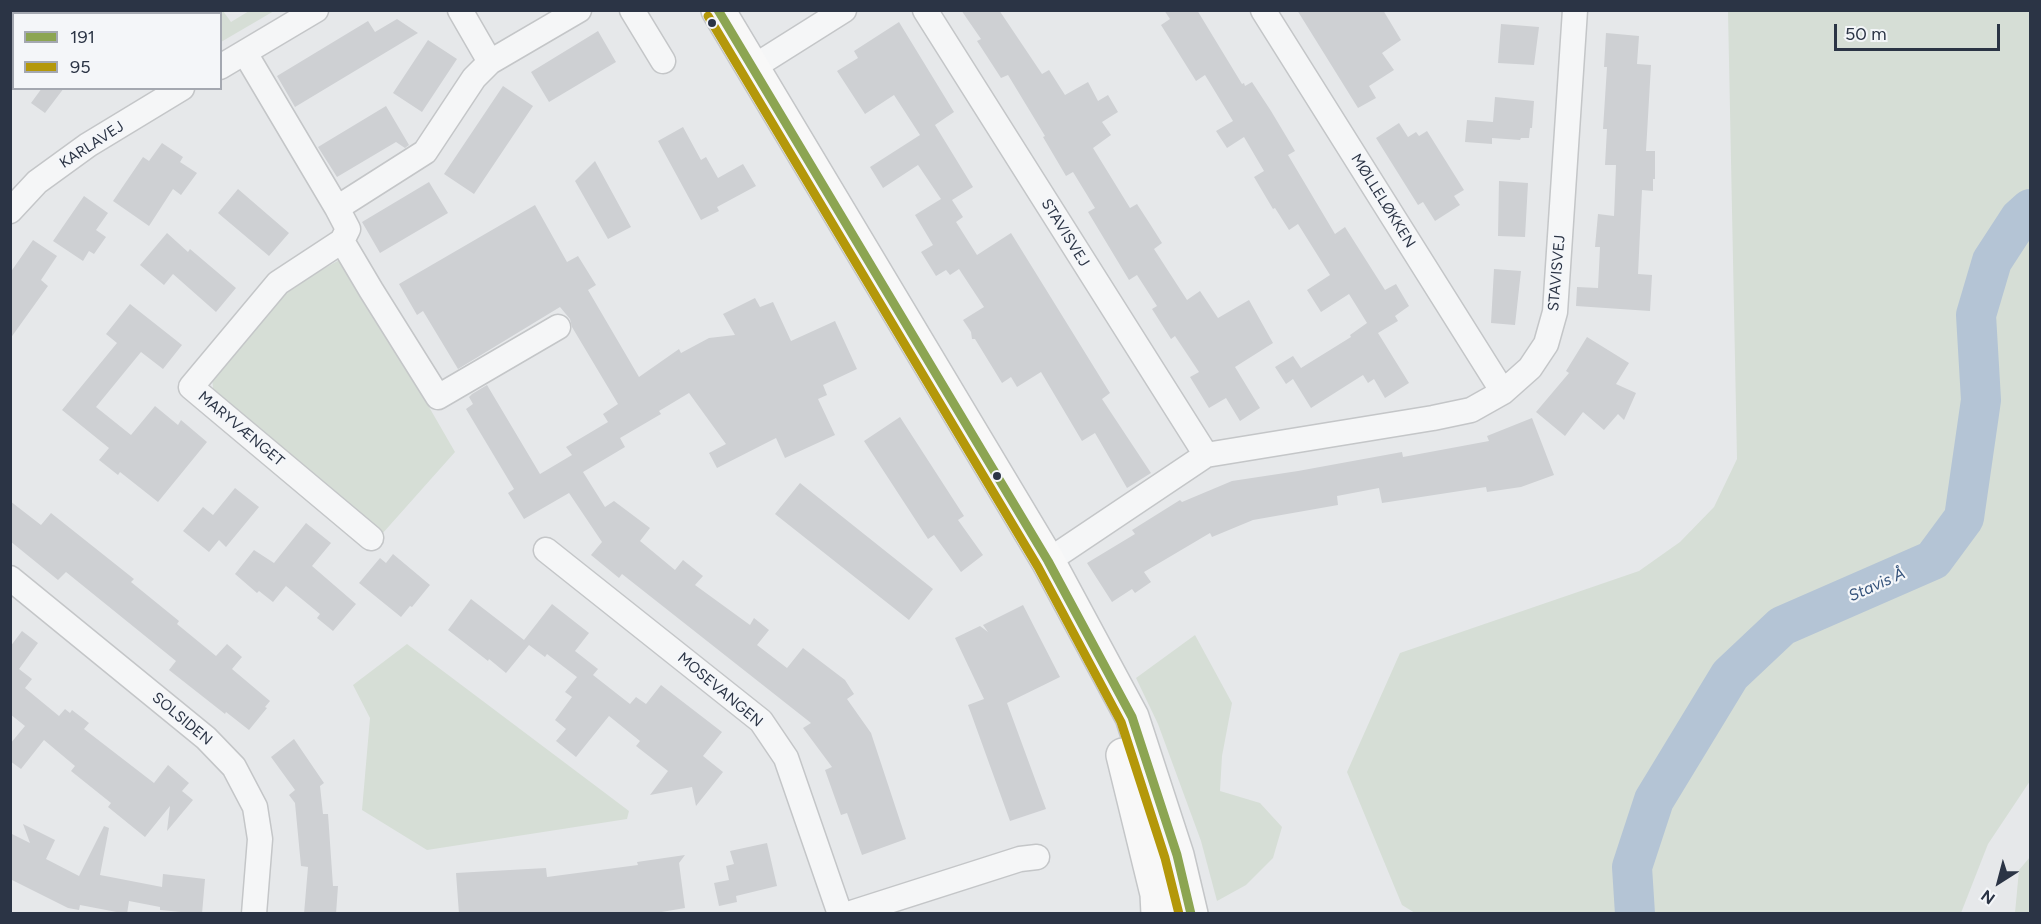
<!DOCTYPE html>
<meta charset="utf-8">
<style>
body{margin:0}
#map{position:relative;width:2041px;height:924px;overflow:hidden;background:#e6e8ea;font-family:Figtree,sans-serif}
canvas{display:block}
.frame{position:absolute;inset:0;border:12px solid #2b3445;pointer-events:none}
.legend{position:absolute;left:12px;top:12px;width:210px;height:78px;box-sizing:border-box;background:#f4f6f9;border:2px solid #a4a8b1;margin:0;padding:8px 10px;list-style:none;font-size:18px;color:#2b3445}
.legend li{display:flex;align-items:center;gap:12px;height:30px}
.legend b{width:30px;border:2px solid #a4a8b1}
.north{position:absolute;left:1969px;top:852px;width:60px;height:60px;-webkit-text-stroke:4px #f4f6f9;paint-order:stroke;rotate:216deg;font-size:16px;font-weight:700;line-height:24px;text-align:center;color:#2b3445}
.north::after{content:'';display:block;margin:auto;width:21px;height:27px;background:#2b3445;clip-path:polygon(50% 0,100% 100%,50% 72%,0 100%)}
.scale{position:absolute;left:1834px;top:24px;width:166px;height:27px;box-sizing:border-box;border:3px solid #2b3445;border-top:0;padding-left:8px;font-size:18px;line-height:21px;white-space:nowrap;color:#2b3445;-webkit-text-stroke:4px #f4f6f9;paint-order:stroke}
</style>
<div id="map">
<canvas width="2041" height="924"></canvas>
<div class="frame"></div>
<ul class="legend">
<li><b style="height:8px;background:#8ca552"></b>191</li>
<li><b style="height:8px;background:#b4980a"></b>95</li>
</ul>
<div class="north">N</div>
<div class="scale">50 m</div>
</div>
<script>
const context = document.querySelector('canvas').getContext('2d');
context.lineJoin = 'round';
function fill(path, color) { context.fillStyle = color; context.fill(path, 'evenodd'); }
const poly = rows => new Path2D(rows.map(r => 'M' + r).join(''));
function stroke(path, color, width, dash) { context.strokeStyle = color; context.lineWidth = width; context.lineCap = dash ? 'butt' : 'round'; context.setLineDash(dash || []); context.stroke(path); }
function label(font, color, halo, rows, align = 'center') {
  context.font = font + ' Figtree,sans-serif'; context.lineWidth = 4.5; context.setLineDash([]); context.textBaseline = 'middle'; context.strokeStyle = halo; context.fillStyle = color; for (const [text, x, y, turn = 0] of rows) {
    context.save(); context.translate(x, y); context.rotate((+turn || 0) * Math.PI / 180); context.textAlign = isNaN(turn) ? turn : align; if (halo) context.strokeText(text, 0, 0); context.fillText(text, 0, 0); context.restore();
  }
}
const green = poly([
 [133,11,223,11,231,22,249,11,274,11,221,42,220,14,137,14],
 [1728,11,2030,11,2030,781,1988,844,1961,913,1415,913,1402,905,1347,772,1400,653,1639,571,1680,542,1714,507,1737,459],
 [343,258,455,452,382,534,214,398,212,377,285,290],
 [1195,635,1232,703,1222,756,1220,791,1260,803,1282,827,1273,858,1246,885,1217,901,1201,841,1158,724,1136,678],
 [407,644,629,811,627,819,427,850,362,810,370,718,353,685],
 [2030,857,2030,913,2015,913,2019,870]
]);
const river = poly([
 [1635,914,1632,867,1654,800,1730,675,1782,626,1933,560,1964,518,1981,400,1976,315,1992,261,2020,218,2030,209]
]);
const building = poly([
 [961,10,999,10,1042,74,1049,70,1065,95,1088,82,1098,101,1108,95,1118,112,1102,122,1111,135,1093,148,1130,208,1137,204,1150,224,1162,243,1154,249,1187,300,1200,291,1218,318,1249,300,1273,343,1235,367,1260,408,1240,421,1226,398,1209,408,1190,377,1199,372,1175,336,1171,339,1152,309,1157,306,1137,275,1129,280,1088,212,1095,208,1073,172,1066,176,1043,137,1045,136,1008,75,1001,78,977,41,981,39],
 [1164,10,1197,10,1242,84,1244,83,1245,86,1252,82,1271,111,1295,151,1288,155,1335,234,1345,227,1385,290,1396,284,1409,306,1395,316,1398,321,1378,333,1409,383,1385,398,1374,379,1368,383,1363,375,1311,408,1293,379,1286,384,1275,367,1293,356,1301,368,1351,337,1350,335,1367,323,1349,294,1321,312,1307,290,1330,275,1298,224,1289,230,1275,208,1273,209,1254,177,1264,171,1244,137,1227,148,1216,131,1233,121,1205,75,1196,81,1161,25,1170,19],
 [1297,10,1383,10,1401,40,1382,53,1394,70,1369,86,1376,98,1358,108],
 [397,19,418,33,295,107,277,76,368,21,375,32],
 [899,22,954,112,935,125,973,187,952,200,963,217,956,222,977,255,1011,233,1110,393,1102,399,1151,473,1127,488,1095,433,1082,441,1041,372,1017,387,1011,377,1002,383,975,339,972,339,971,332,963,320,984,307,959,269,950,275,946,270,936,276,921,252,933,245,915,215,941,199,918,165,883,188,870,167,920,135,894,95,865,114,837,71,858,58,854,51],
 [1501,24,1539,27,1534,65,1498,63],
 [598,31,616,62,549,102,531,72],
 [1606,33,1639,36,1637,64,1651,65,1646,151,1655,151,1655,179,1653,179,1653,191,1642,190,1638,274,1652,275,1650,311,1576,306,1577,287,1598,288,1600,247,1595,247,1598,214,1614,216,1616,165,1605,165,1607,129,1603,129,1607,67,1604,67],
 [428,40,457,59,422,112,393,93],
 [503,86,533,106,474,194,444,174],
 [42,88,64,88,45,113,31,103],
 [1495,97,1534,101,1532,128,1530,128,1529,138,1521,138,1520,140,1492,138,1492,144,1465,142,1467,120,1493,122],
 [386,106,409,145,405,148,396,142,337,177,318,147],
 [1399,123,1408,137,1416,132,1419,136,1427,131,1464,190,1454,196,1460,205,1435,221,1423,202,1418,205,1376,138],
 [683,127,701,160,706,157,718,178,743,164,756,186,717,207,719,211,701,220,658,141],
 [162,143,183,157,180,162,197,173,181,195,173,189,149,226,113,201,143,157,149,161],
 [595,161,631,227,608,239,575,181],
 [1499,181,1528,183,1525,237,1498,236],
 [429,182,448,213,380,253,362,222],
 [238,189,289,233,269,256,218,213],
 [84,196,108,213,96,230,106,237,94,254,89,251,83,261,53,241],
 [535,205,567,262,578,256,596,285,588,290,639,377,679,349,681,353,709,338,735,335,723,314,755,298,760,307,773,302,791,341,835,321,857,369,823,385,827,395,818,399,835,435,785,458,776,438,717,468,709,453,726,444,689,393,659,411,661,414,620,438,625,447,583,472,605,507,614,501,650,528,640,541,675,570,683,560,703,576,695,585,750,625,754,618,769,630,757,645,787,668,803,648,845,680,854,694,847,699,871,733,906,839,862,855,847,813,841,815,825,770,832,767,803,728,811,723,622,574,619,578,591,555,602,542,569,493,524,519,508,493,514,489,466,409,473,404,469,397,472,394,487,385,540,474,572,455,566,447,608,422,603,414,618,404,572,327,570,319,560,307,458,369,423,311,417,315,399,284],
 [167,233,188,252,190,249,236,288,216,312,173,274,164,285,140,265],
 [33,240,57,256,41,280,48,286,10,339,10,273],
 [1494,269,1521,271,1515,325,1491,323],
 [130,304,182,345,163,369,141,352,96,407,131,435,155,406,178,425,181,420,207,442,158,502,120,472,118,475,99,460,109,448,62,410,117,343,106,334],
 [1587,337,1629,363,1616,384,1636,393,1624,420,1618,414,1604,430,1583,412,1565,436,1536,412,1569,373,1566,371],
 [900,417,964,516,958,520,983,555,961,572,934,535,928,539,864,441],
 [1532,418,1554,475,1521,487,1487,492,1486,487,1382,503,1379,488,1337,496,1338,505,1253,520,1212,537,1210,533,1144,572,1151,582,1135,593,1132,589,1112,602,1087,563,1135,534,1132,530,1180,500,1182,502,1232,481,1298,471,1402,452,1403,457,1489,441,1487,436],
 [800,483,933,589,909,620,775,514],
 [235,488,259,507,226,547,219,540,209,552,183,531,203,507,213,515],
 [10,501,41,525,51,513,134,579,131,582,179,621,177,624,216,656,227,644,242,657,232,669,270,701,265,707,267,708,249,730,226,712,225,714,169,670,176,661,66,572,58,580,10,541],
 [306,523,331,543,312,566,356,604,333,631,317,618,320,614,286,586,273,602,259,591,257,593,235,574,254,550,274,563],
 [393,554,430,585,412,607,410,606,401,617,359,583,380,558,386,563],
 [471,599,524,640,552,604,589,633,575,651,598,669,593,675,630,704,636,697,646,704,661,685,722,732,703,756,723,772,696,806,692,787,650,795,668,771,636,746,640,741,609,716,576,757,556,741,566,729,555,720,572,697,565,692,577,677,547,654,545,657,529,645,506,673,489,659,488,661,448,630],
 [1023,605,1060,677,1007,703,1046,809,1010,821,968,705,984,699,955,638,980,626,988,632,983,625],
 [22,631,38,643,19,669,32,679,25,688,59,716,65,709,70,713,72,710,89,723,84,729,154,783,168,765,189,783,182,791,193,800,167,831,170,806,145,837,108,807,111,803,71,771,75,766,44,740,21,769,10,761,10,744,25,726,10,714,10,647],
 [294,739,324,783,320,786,323,814,328,814,333,886,338,886,336,914,304,914,308,867,301,866,295,803,289,795,295,790,271,757],
 [23,824,55,840,46,859,79,876,104,826,109,828,100,875,162,887,163,874,205,879,202,914,160,910,160,907,129,901,127,914,80,905,79,910,68,908,10,879,10,833,30,843],
 [767,843,777,886,736,896,737,902,719,906,714,883,729,880,726,866,734,864,730,851],
 [685,855,679,863,685,908,650,914,459,914,456,873,546,868,547,877,638,865,637,862]
]);
const street = poly([
 [109,10,112,14],
 [632,10,663,61],
 [925,10,1206,455],
 [1263,10,1503,392],
 [245,53,337,208,348,229,342,241,371,290,438,397,558,327],
 [490,62,579,10],
 [220,67,316,10],
 [752,68,844,10],
 [337,208,425,152,474,78,490,62,460,10],
 [10,211,37,182,88,145,182,88],
 [342,241,278,283,191,387,371,538],
 [546,550,761,721,786,758,840,914],
 [1048,561,1206,455,1433,418,1471,410,1503,392,1530,368,1546,344,1555,312,1575,10],
 [10,578,206,738,234,767,255,807,260,839,254,914],
 [848,914,1020,859,1037,857]
]);
const secondary = poly([
 [718,10,1048,561,1132,717,1177,855,1191,914],
 [1123,755,1157,894,1158,914]
]);
const bus1 = poly([
 [718,10,1048,561,1132,717,1177,855,1191,914]
]);
const bus2 = poly([
 [708,16,1038,567,1121,722,1165,858,1179,914]
]);
const markers = [
 [712,23,5,"#2b3445"],
 [997,476,5,"#2b3445"]
];
const streetNames = [
 ["KARLAVEJ",92,145,-33],
 ["MØLLELØKKEN",1383,201,58],
 ["STAVISVEJ",1065,233,58],
 ["STAVISVEJ",1557,273,-85],
 ["MARYVÆNGET",241,429,40],
 ["MOSEVANGEN",720,690,40],
 ["SOLSIDEN",182,719,40]
];
const waterNames = [
 ["Stavis Å",1877,585,-24]
];
fill(green, '#d6ded6');
stroke(river, '#b4c4d5', 40);
fill(building, '#ced0d3');
stroke(street, '#c4c6c8', 27);
stroke(secondary, '#c4c6c8', 36);
stroke(street, '#f5f6f7', 24);
stroke(secondary, '#f8f8f8', 33);
stroke(bus1, '#8ca552', 9);
stroke(bus2, '#b4980a', 9);
for (const [x, y, r, color] of markers) { const dot = new Path2D(); dot.arc(x, y, r, 0, 2 * Math.PI); context.fillStyle = color; context.fill(dot); stroke(dot, '#f4f6f9', 2); }
label('15px', '#2b3445', '#f4f6f9', streetNames);
label('italic 16px', '#34527a', '#f4f6f9', waterNames);
</script>
